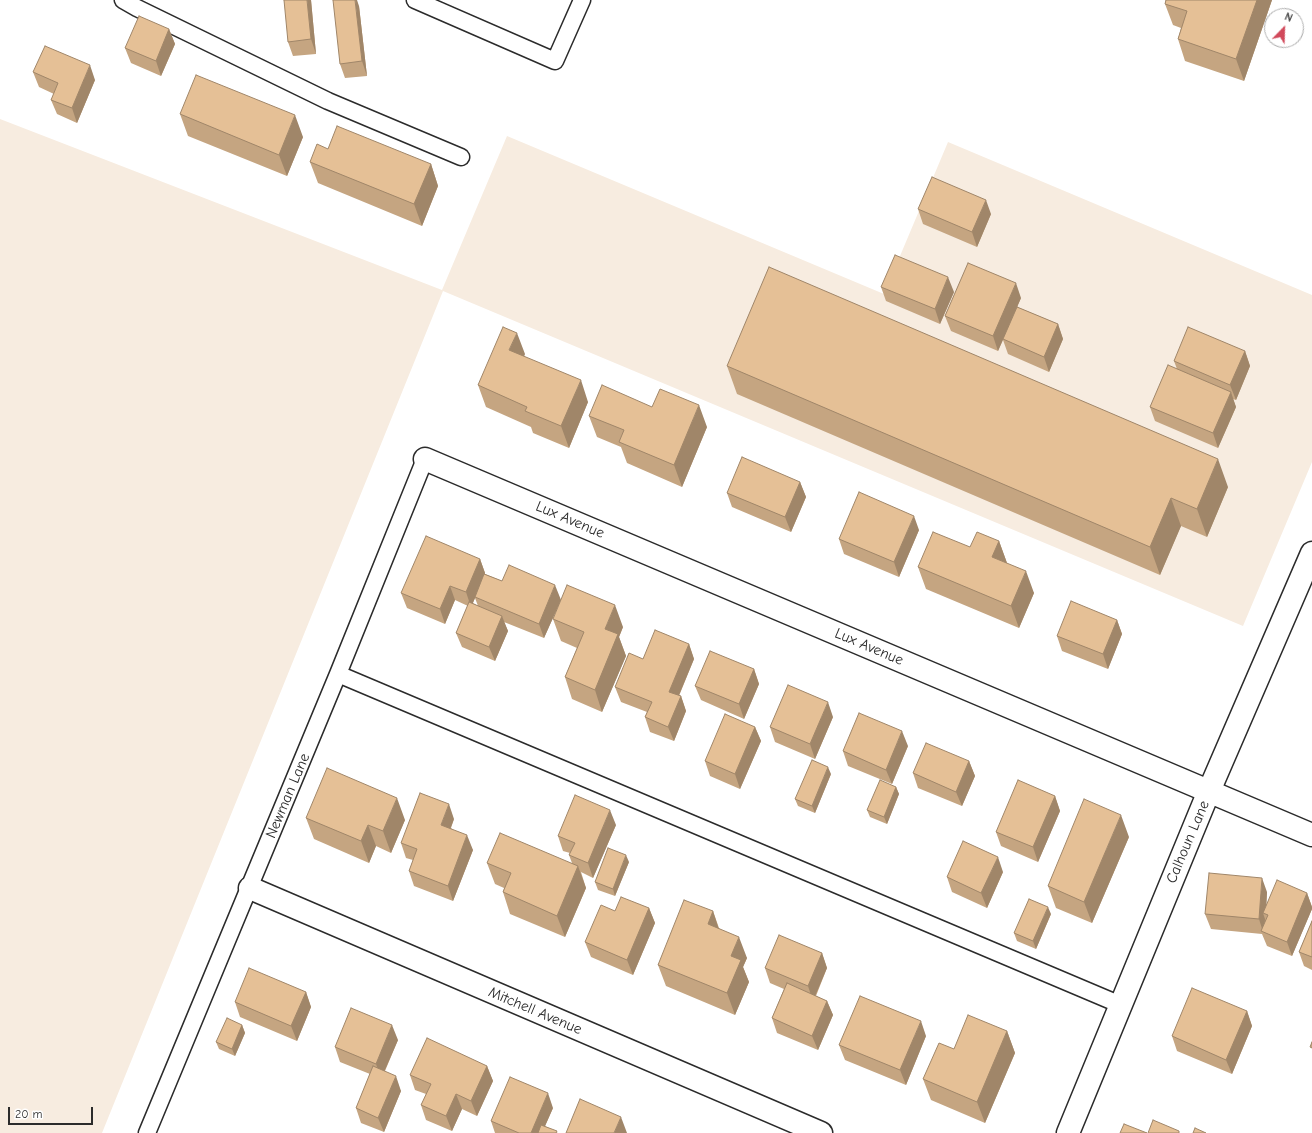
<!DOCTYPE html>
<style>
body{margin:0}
#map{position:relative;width:1312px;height:1133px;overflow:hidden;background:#fff;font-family:"Comic Neue",sans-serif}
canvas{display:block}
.north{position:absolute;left:1264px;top:8px;width:40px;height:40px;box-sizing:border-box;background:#fff;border:1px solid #aaa;border-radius:50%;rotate:23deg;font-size:11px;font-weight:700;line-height:16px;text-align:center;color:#2b2b2b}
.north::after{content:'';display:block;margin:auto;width:14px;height:18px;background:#d1495b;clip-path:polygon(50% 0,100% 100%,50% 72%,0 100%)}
.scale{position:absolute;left:8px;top:1107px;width:85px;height:18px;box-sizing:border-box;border:2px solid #2b2b2b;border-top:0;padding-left:5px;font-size:12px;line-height:14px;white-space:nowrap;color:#2b2b2b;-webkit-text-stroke:3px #fff;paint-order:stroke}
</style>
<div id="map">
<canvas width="1312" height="1133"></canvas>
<div class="north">N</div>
<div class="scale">20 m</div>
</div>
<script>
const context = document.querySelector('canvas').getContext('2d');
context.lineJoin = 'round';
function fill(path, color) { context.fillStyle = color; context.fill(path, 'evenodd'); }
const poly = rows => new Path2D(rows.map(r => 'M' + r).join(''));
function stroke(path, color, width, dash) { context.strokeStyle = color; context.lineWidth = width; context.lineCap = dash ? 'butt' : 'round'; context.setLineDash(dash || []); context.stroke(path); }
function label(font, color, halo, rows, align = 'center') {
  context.font = font + ' "Comic Neue",sans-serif'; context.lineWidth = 3; context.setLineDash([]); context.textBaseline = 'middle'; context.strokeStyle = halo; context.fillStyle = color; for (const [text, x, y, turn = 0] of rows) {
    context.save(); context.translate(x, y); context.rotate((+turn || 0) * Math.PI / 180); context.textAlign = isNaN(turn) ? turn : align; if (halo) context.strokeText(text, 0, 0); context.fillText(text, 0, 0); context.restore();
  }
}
const built = poly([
 [0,119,442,290,507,136,884,294,948,142,1312,295,1312,462,1243,626,443,291,102,1133,0,1133]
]);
const lane = poly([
 [123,0,137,8,328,101,461,157],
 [415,0,555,61,582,0],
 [338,674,1121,1005],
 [147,1133,338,674,425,459]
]);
const street = poly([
 [425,459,1312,835],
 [250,888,821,1133]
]);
const secondary = poly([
 [1068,1133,1209,791,1312,553]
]);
const wall = poly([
 [311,0,316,54,293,56,288,42],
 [1166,0,1272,0,1244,81,1185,61,1178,39,1181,28,1173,25,1165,4],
 [359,6,367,76,345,78,340,64],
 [169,29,175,44,161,76,131,63,125,48],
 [33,72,95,80,77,123,57,114,51,100,54,94,39,87],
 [180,114,303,137,287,176,188,136],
 [328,149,431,164,438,186,422,226,318,183,310,162],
 [918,209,991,214,977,247,923,224],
 [881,287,954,292,940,324,886,301],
 [1021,298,1017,307,1058,324,1063,339,1049,372,1008,354,1003,340,998,351,951,331,945,316],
 [1245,351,1250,366,1236,400,1233,399,1236,407,1218,448,1155,421,1150,407,1177,369,1174,361],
 [525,354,524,356,588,402,569,448,533,433,531,427,486,407,478,385],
 [727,366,1228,487,1207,537,1181,526,1160,575,737,394],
 [652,407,707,427,682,487,627,463,621,447,597,437,589,416],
 [800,482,806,497,791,532,732,507,727,493],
 [919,530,899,577,844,554,839,539],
 [999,541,1007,563,1034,593,1019,628,926,589,918,567,970,547],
 [480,559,485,573,485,574,502,581,561,600,544,638,504,622,508,631,495,661,462,647,456,633,468,606,455,600,445,624,407,608,401,593],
 [475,598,478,606,473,603],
 [553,619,623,627,619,637,626,656,602,712,572,699,565,677,577,648,561,641],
 [1117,620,1122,634,1108,669,1062,651,1057,636],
 [689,644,694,659,679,696,681,696,686,711,674,741,650,732,645,717,647,712,621,702,615,687,643,659],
 [754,669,759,684,744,719,701,700,695,686],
 [833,717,815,759,775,742,770,727],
 [755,727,761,741,740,789,710,776,705,761],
 [908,746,892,784,848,766,843,751],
 [969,761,975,776,962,806,918,788,913,773],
 [831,774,815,813,798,806,795,799],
 [896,787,899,794,887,824,870,817,867,810],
 [1055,796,1060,811,1038,862,1001,846,996,832],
 [306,818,405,820,391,853,376,846,369,863,314,839],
 [454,819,451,828,473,850,453,901,414,886,409,871,413,860,406,858,401,843],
 [616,825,593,878,581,872,586,888,565,937,510,914,503,892,504,888,495,884,487,863,572,863,569,855,570,853,563,851,558,836],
 [1129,837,1092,923,1056,908,1048,886],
 [629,862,615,896,598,890,595,882],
 [1003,872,987,908,952,892,947,877],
 [1267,892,1266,905,1307,893,1312,907,1312,909,1292,956,1267,946,1262,934,1211,929,1205,914],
 [649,908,655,923,633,975,591,957,585,942,615,911],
 [713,911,719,928,747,958,743,967,749,982,735,1015,666,986,658,965],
 [1051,914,1036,949,1017,941,1014,933],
 [1312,921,1312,970,1304,966,1299,952],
 [822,953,827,968,816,996,827,1001,833,1015,818,1050,777,1033,772,1018,784,989,770,983,765,968],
 [306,992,311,1007,297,1041,240,1017,235,1002],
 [1247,1011,1252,1026,1232,1074,1177,1051,1172,1036],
 [242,1025,245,1033,235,1056,219,1049,216,1042],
 [1007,1031,1015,1053,985,1123,931,1100,923,1079,954,1049],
 [926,1036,906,1085,845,1060,839,1045],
 [398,1040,385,1071,401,1091,384,1132,361,1123,356,1108,370,1074,340,1062,335,1047],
 [487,1066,493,1081,477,1116,462,1109,452,1131,426,1120,421,1105,426,1094,415,1090,410,1075],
 [553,1108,545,1126,558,1133,495,1133,491,1121]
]);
const shadedWall = poly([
 [307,0,311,0,316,54,311,39],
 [355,0,357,0,359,6,367,76,362,61],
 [1257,0,1272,0,1244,81,1236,59],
 [169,29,175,44,161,76,156,61],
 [90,65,95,80,77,123,72,108],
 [295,115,303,137,287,176,279,155],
 [431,164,438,186,422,226,414,204],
 [986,200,991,214,977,247,972,232],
 [948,277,954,292,940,324,935,309],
 [1016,283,1021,298,998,351,993,336],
 [1058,324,1063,339,1049,372,1044,357],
 [517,333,525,354,517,372,509,350],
 [1245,351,1250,366,1236,400,1230,385],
 [581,380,588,402,569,448,561,426],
 [1231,392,1236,407,1218,448,1213,433],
 [699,405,707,427,682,487,674,465],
 [1218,459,1228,487,1207,537,1197,509],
 [800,482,806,497,791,532,785,517],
 [1171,498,1181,526,1160,575,1150,547],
 [914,516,919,530,899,577,894,562],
 [999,541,1007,563,992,557],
 [480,559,485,573,475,597,475,598,471,607,466,592],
 [1026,571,1034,593,1019,628,1011,606],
 [555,585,561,600,544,638,539,624],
 [450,586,455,600,445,624,440,609],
 [615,605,623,627,619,637,626,656,602,712,595,690,605,629],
 [502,616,508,631,495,661,489,647],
 [1117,620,1122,634,1108,669,1103,654],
 [689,644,694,659,674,707,669,692],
 [754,669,759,684,744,719,739,704],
 [681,696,686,711,674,741,668,727],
 [828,702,833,717,815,759,810,744],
 [755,727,761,741,740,789,735,774],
 [902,731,908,746,892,784,886,770],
 [969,761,975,776,962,806,956,792],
 [828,767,831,774,815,813,812,806],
 [896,787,899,794,887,824,884,817],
 [1055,796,1060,811,1038,862,1033,847],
 [397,798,405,820,391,853,383,831],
 [449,804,454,819,446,840,441,825],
 [610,810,616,825,593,878,588,863],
 [1121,815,1129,837,1092,923,1084,902],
 [368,825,376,846,369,863,361,841],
 [467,835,473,850,453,901,448,886],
 [626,855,629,862,615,896,613,889],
 [998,857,1003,872,987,908,981,893],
 [578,866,586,888,565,937,557,916],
 [1262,878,1267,892,1266,914,1263,913,1265,919,1264,932,1263,932,1259,919],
 [1307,893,1312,907,1312,909,1292,956,1287,942],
 [1048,907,1051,914,1036,949,1033,941],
 [649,908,655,923,633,975,627,960],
 [713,911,720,933,708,924],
 [739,937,747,958,743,967,749,982,735,1015,727,993,731,956],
 [822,953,827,968,813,1001,808,986],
 [306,992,311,1007,297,1041,291,1026],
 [827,1001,833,1015,818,1050,812,1036],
 [1247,1011,1252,1026,1232,1074,1226,1060],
 [921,1021,926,1036,906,1085,900,1070],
 [242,1025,245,1033,235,1056,232,1049],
 [392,1025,398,1040,381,1079,376,1064],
 [1007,1031,1015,1053,985,1123,977,1102],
 [487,1066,493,1081,477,1116,471,1101],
 [396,1076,401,1091,384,1132,378,1118],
 [548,1093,553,1108,542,1133,531,1133],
 [456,1094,462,1109,452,1131,446,1116],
 [621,1117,627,1133,614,1133]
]);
const building = poly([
 [284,0,307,0,311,39,288,42,284,0],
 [333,0,355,0,362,61,340,64,333,0],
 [1166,0,1257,0,1236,59,1178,39,1187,11,1165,4,1166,0],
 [139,16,169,29,156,61,125,48,139,16],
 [45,46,90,65,72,108,51,100,58,83,33,72,45,46],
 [196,75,295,115,279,155,180,114,196,75],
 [337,126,431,164,414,204,310,162,317,144,328,149,337,126],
 [932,177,986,200,972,232,918,209,932,177],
 [895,255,948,277,935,309,881,287,895,255],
 [968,263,1016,283,993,336,945,316,968,263],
 [769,267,1218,459,1197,509,1171,498,1150,547,727,366,769,267],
 [1017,307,1058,324,1044,357,1003,339,1017,307],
 [503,327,517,333,509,350,581,380,561,426,525,411,527,407,478,385,503,327],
 [1188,327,1245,351,1230,385,1174,361,1188,327],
 [1168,365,1231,392,1213,433,1150,407,1168,365],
 [602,385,652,407,660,389,699,405,674,465,619,442,624,430,589,416,602,385],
 [742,457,800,482,785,517,727,493,742,457],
 [859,492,914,516,894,562,839,539,859,492],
 [933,532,970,547,977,532,999,541,992,557,1026,571,1011,606,918,567,933,532],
 [426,536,480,559,466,592,450,586,440,609,401,593,426,536],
 [509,565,555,585,539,624,475,597,484,574,502,581,509,565],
 [567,585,615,605,605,629,618,634,595,690,565,677,584,632,553,619,567,585],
 [1071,601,1117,620,1103,654,1057,636,1071,601],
 [469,602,502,616,489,647,456,633,469,602],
 [655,630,689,644,669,692,681,696,668,727,645,717,652,702,615,687,629,653,643,659,655,630],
 [710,651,754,669,739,704,695,686,710,651],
 [788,685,828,702,810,744,770,727,788,685],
 [859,713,902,731,886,770,843,751,859,713],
 [725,714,755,727,735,774,705,761,725,714],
 [926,743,969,761,956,792,913,773,926,743],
 [812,760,828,767,812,806,795,799,812,760],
 [327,768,397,798,383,831,368,825,361,841,306,818,327,768],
 [880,780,896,787,884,817,867,810,880,780],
 [1018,780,1055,796,1033,847,996,832,1018,780],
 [420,793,449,804,441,825,467,835,448,886,409,871,417,849,401,843,420,793],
 [575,795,610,810,588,863,569,855,575,843,558,836,575,795],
 [1084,799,1121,815,1084,902,1048,886,1084,799],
 [500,833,578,866,557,916,503,892,511,873,487,863,500,833],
 [963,841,998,857,981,893,947,877,963,841],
 [608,848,626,855,613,889,595,882,608,848],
 [1209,873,1262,878,1259,919,1205,914,1209,873],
 [1277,880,1307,893,1287,942,1261,931,1268,915,1263,913,1277,880],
 [621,897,649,908,627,960,585,942,601,905,615,911,621,897],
 [1029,899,1048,907,1033,941,1014,933,1029,899],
 [684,900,713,911,708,924,739,937,731,956,741,960,727,993,658,965,684,900],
 [1312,921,1312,957,1299,952,1312,921],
 [779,935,822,953,808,986,765,968,779,935],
 [249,968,306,992,291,1026,235,1002,249,968],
 [787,983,827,1001,812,1036,772,1018,787,983],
 [1192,988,1247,1011,1226,1060,1172,1036,1192,988],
 [860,996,921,1021,900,1070,839,1045,860,996],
 [351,1008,392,1025,376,1064,335,1047,351,1008],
 [968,1015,1007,1031,977,1102,923,1079,939,1043,954,1049,968,1015],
 [227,1018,242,1025,232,1049,216,1042,227,1018],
 [427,1038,487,1066,471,1101,456,1094,446,1116,421,1105,431,1084,410,1075,427,1038],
 [1312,1042,1312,1048,1310,1047,1312,1042],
 [373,1066,396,1076,378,1118,356,1108,373,1066],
 [510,1077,548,1093,531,1133,519,1133,491,1121,510,1077],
 [580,1099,621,1117,614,1133,566,1133,580,1099],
 [1153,1120,1179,1131,1179,1133,1148,1133,1153,1120],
 [1124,1124,1147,1133,1120,1133,1124,1124],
 [541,1125,557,1131,556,1133,538,1133,541,1125],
 [1195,1128,1206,1133,1193,1133,1195,1128]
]);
const streetNames = [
 ["Lux Avenue",570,520,23],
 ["Lux Avenue",869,647,23],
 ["Newman Lane",288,796,-67],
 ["Calhoun Lane",1188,842,-67],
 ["Mitchell Avenue",535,1011,23]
];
fill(built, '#f7ece0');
stroke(lane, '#2b2b2b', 19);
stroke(street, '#2b2b2b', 25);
stroke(secondary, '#2b2b2b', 25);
stroke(lane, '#fff', 16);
stroke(street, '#fff', 22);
stroke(secondary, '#fff', 22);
fill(wall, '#c5a581');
fill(shadedWall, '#a08669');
fill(building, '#e5c096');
stroke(building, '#a08669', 1);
label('15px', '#2b2b2b', '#fff', streetNames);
</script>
